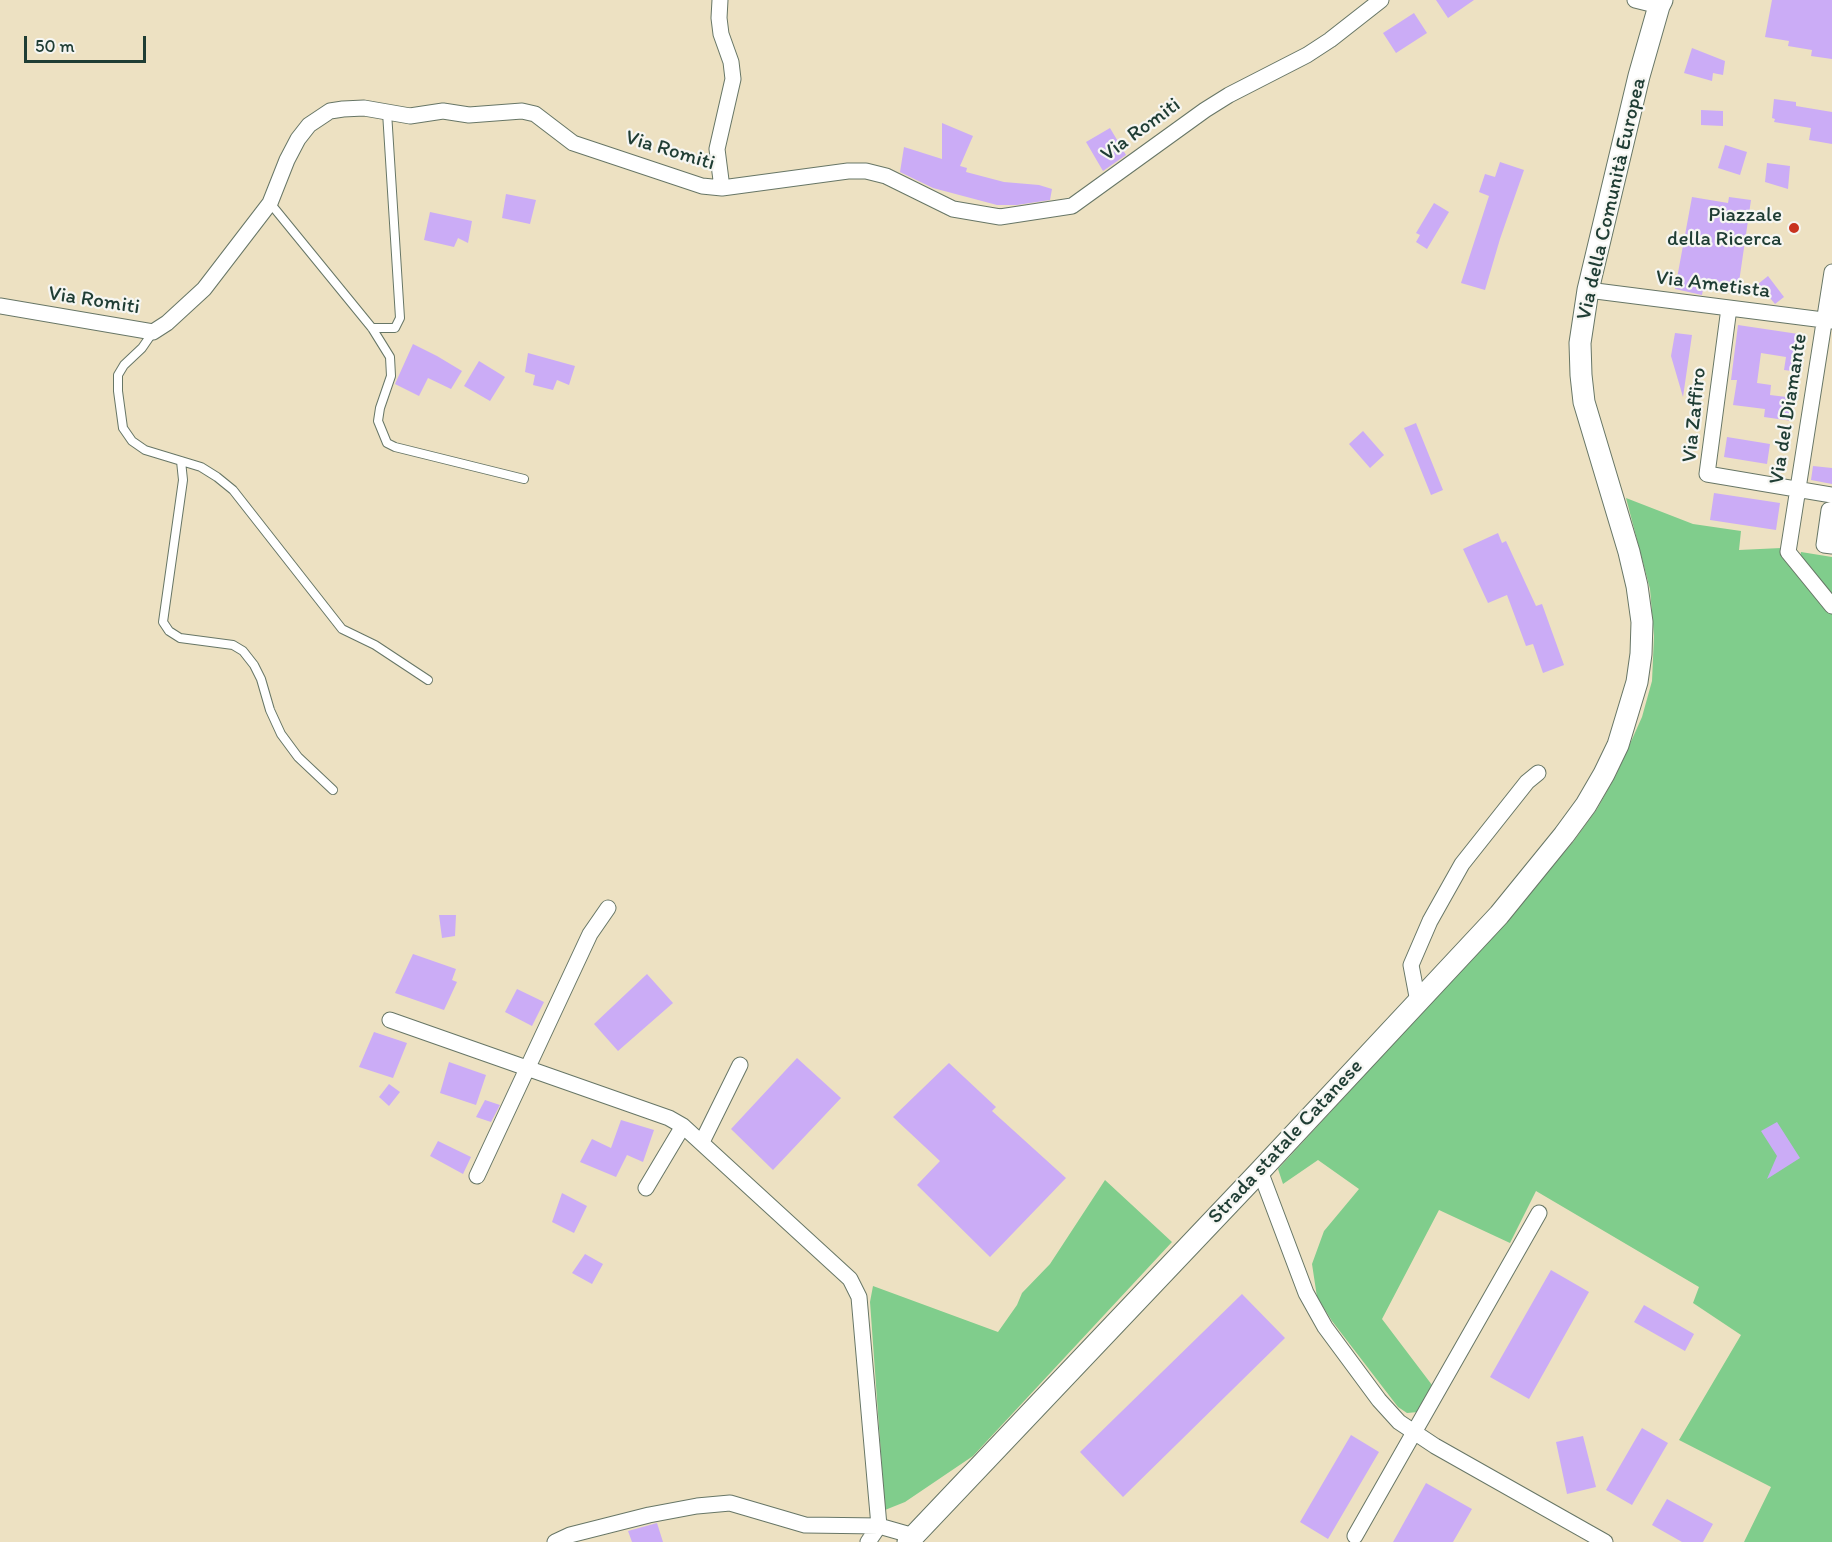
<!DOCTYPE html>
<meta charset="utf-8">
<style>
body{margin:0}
#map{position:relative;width:1832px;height:1542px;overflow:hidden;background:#ede1c2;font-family:Itim,sans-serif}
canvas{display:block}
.scale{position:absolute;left:24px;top:36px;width:122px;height:27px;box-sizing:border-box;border:3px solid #1f3d34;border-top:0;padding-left:8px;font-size:18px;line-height:21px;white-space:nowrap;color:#1f3d34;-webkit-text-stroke:4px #f6f6f2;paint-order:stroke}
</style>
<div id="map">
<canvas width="1832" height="1542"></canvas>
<div class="scale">50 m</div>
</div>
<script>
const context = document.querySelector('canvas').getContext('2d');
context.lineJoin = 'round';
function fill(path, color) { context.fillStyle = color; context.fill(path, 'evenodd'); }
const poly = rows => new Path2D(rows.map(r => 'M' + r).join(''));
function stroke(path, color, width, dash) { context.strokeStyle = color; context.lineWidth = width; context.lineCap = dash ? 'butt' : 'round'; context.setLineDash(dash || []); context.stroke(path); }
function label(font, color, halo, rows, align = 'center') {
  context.font = font + ' Itim,sans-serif'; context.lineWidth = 4.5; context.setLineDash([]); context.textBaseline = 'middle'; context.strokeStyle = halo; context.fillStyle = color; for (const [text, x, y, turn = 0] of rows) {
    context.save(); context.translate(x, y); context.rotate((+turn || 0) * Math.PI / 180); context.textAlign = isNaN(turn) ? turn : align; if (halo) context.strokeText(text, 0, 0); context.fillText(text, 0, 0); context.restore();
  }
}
const green = poly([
 [1626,498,1693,524,1741,531,1739,550,1781,548,1832,614,1832,1542,1744,1542,1771,1487,1679,1440,1741,1335,1693,1303,1699,1287,1536,1191,1510,1243,1439,1210,1382,1319,1432,1385,1418,1412,1407,1413,1398,1407,1332,1321,1317,1297,1312,1264,1324,1231,1359,1189,1318,1160,1283,1184,1278,1169,1509,918,1573,842,1597,809,1616,775,1642,717,1652,681,1654,636,1650,589],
 [1801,552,1832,557,1832,599,1800,560],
 [1105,1180,1172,1242,973,1456,905,1502,885,1510,870,1302,873,1286,998,1332,1017,1305,1022,1293,1050,1264]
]);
const building = poly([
 [1436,0,1474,0,1448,18],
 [1772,0,1832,0,1832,59,1811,56,1812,50,1788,46,1789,41,1765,37],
 [1414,13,1427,33,1396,53,1383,33],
 [1692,48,1725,61,1723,75,1713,73,1712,81,1684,73],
 [1774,99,1796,102,1796,106,1832,112,1832,144,1809,140,1811,128,1774,122,1775,119,1772,118],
 [1701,110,1723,111,1723,126,1701,125],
 [942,123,973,136,960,166,967,168,966,172,1004,182,1039,185,1052,189,1050,200,1017,205,997,205,933,188,900,172,904,147,942,159],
 [1110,128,1126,155,1103,171,1086,142],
 [1725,145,1747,152,1740,175,1718,168],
 [1500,162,1524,170,1500,239,1485,290,1461,283,1489,196,1479,192,1485,174,1495,177],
 [1767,163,1790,166,1788,189,1765,182],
 [506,194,536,200,530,224,502,218],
 [1692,197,1728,203,1729,197,1751,200,1738,289,1704,284,1702,295,1675,289],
 [1434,203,1449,212,1427,249,1416,242,1420,235,1416,233],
 [430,212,472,221,468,243,458,238,454,247,424,240],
 [1768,276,1784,297,1775,304,1758,284],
 [1738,325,1805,335,1800,372,1784,370,1786,357,1761,353,1757,383,1771,385,1770,395,1795,398,1792,421,1764,417,1765,409,1733,405,1737,380,1731,380],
 [1675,333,1692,335,1683,397,1671,356],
 [413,344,437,356,462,371,451,389,428,378,419,396,395,384],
 [528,353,575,366,569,385,557,380,553,390,533,385,535,375,525,372],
 [479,361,505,377,490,401,464,386],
 [1416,423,1443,490,1431,495,1404,428],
 [1363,431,1384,455,1370,468,1349,444],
 [1727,437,1770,444,1767,464,1724,457],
 [1813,466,1832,468,1832,484,1811,480],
 [1714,493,1780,503,1776,530,1710,520],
 [1498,533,1502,543,1506,541,1536,606,1542,604,1564,665,1543,673,1533,644,1526,646,1507,595,1488,603,1463,549],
 [439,915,456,915,455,936,442,938],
 [413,954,456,969,452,980,457,982,444,1010,395,993],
 [647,974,673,1003,618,1051,594,1024],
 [517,989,544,1002,532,1026,505,1012],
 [374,1032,407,1043,393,1078,359,1067],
 [797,1058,841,1098,773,1170,731,1129],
 [449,1062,486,1075,476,1105,440,1093],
 [949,1063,996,1107,992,1111,1066,1178,990,1257,917,1185,940,1161,893,1117],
 [389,1084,400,1092,389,1106,379,1097],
 [485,1100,500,1105,491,1122,476,1117],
 [621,1120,654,1130,643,1162,627,1155,616,1177,580,1162,592,1139,611,1148],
 [1777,1122,1800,1158,1767,1179,1777,1156,1761,1131],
 [438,1141,471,1157,463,1174,430,1156],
 [562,1193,587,1206,574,1233,552,1222],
 [585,1254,603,1264,592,1284,572,1273],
 [1551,1270,1589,1292,1529,1399,1490,1377],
 [1242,1294,1285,1338,1123,1497,1080,1452],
 [1644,1305,1694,1334,1685,1351,1634,1322],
 [1642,1428,1668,1443,1632,1505,1606,1490],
 [1351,1435,1379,1452,1328,1539,1300,1522],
 [1583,1436,1596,1487,1567,1494,1556,1442],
 [1426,1483,1472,1509,1453,1542,1393,1542],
 [1667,1499,1713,1524,1703,1542,1682,1542,1652,1525],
 [657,1523,663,1542,632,1542,628,1531]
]);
const lane = poly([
 [270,203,372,328,390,357,391,376,380,408,378,421,387,443,395,447,524,479],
 [372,328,395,328,400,318,387,112],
 [153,332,142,348,124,365,118,375,118,391,123,428,132,441,145,450,201,467,217,477,233,490,342,629,375,645,428,680],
 [181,461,183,480,163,622,169,631,180,638,233,645,243,651,254,665,261,679,270,710,281,734,298,757,333,790]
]);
const street = poly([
 [720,0,719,18,721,34,731,62,733,79,717,149,722,188],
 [1635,0,1659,6],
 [1832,272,1788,552,1832,606],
 [1588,290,1832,321],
 [0,306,153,332,167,323,204,289,270,203,287,160,298,139,309,125,330,111,343,109,364,108,410,116,443,111,469,115,522,111,535,114,573,143,702,186,722,188,848,171,866,171,886,176,953,209,1000,217,1072,206,1205,110,1229,95,1307,55,1330,40,1381,0],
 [1729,308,1707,474,1832,495],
 [1832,510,1829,510,1824,545,1832,546],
 [1418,1002,1411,965,1430,921,1462,864,1527,782,1538,773],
 [390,1020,669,1118,683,1126,850,1279,859,1297,879,1526,868,1542],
 [702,1142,740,1065],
 [1260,1171,1306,1293,1325,1327,1379,1400,1399,1422,1435,1446,1605,1542],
 [477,1176,590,934,608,908],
 [646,1188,683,1126],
 [1355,1536,1539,1213],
 [555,1542,570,1535,649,1515,697,1506,730,1503,805,1525,879,1526,914,1536]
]);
const secondary = poly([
 [908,1542,1260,1171,1499,915,1564,835,1586,805,1604,774,1618,745,1637,682,1641,654,1642,622,1637,586,1629,552,1584,402,1581,375,1580,343,1588,290,1639,76,1659,6,1662,0]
]);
const markers = [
 [1794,228,6,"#c8321e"]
];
const streetNames = [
 ["Via Romiti",1141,130,-36],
 ["Via Romiti",670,151,17],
 ["Via della Comunità Europea",1612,199,-77],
 ["Via Ametista",1713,285,7],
 ["Via Romiti",94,301,9],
 ["Via del Diamante",1789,409,-81],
 ["Via Zaffiro",1695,415,-84],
 ["Strada statale Catanese",1286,1142,-47]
];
const poiNames = [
 ["Piazzale",1782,216],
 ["della Ricerca",1782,240]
];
fill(green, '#80cd8c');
fill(building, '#cbacf6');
stroke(lane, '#677666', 10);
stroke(street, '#677666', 17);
stroke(secondary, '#677666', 23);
stroke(lane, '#fff', 8);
stroke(street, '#fff', 15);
stroke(secondary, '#fff', 21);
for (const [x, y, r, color] of markers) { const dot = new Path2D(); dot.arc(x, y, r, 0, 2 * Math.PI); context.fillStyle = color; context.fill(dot); stroke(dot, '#f6f6f2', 2); }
label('21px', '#1f3d34', '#f6f6f2', streetNames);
label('21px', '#1f3d34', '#f6f6f2', poiNames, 'right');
</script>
